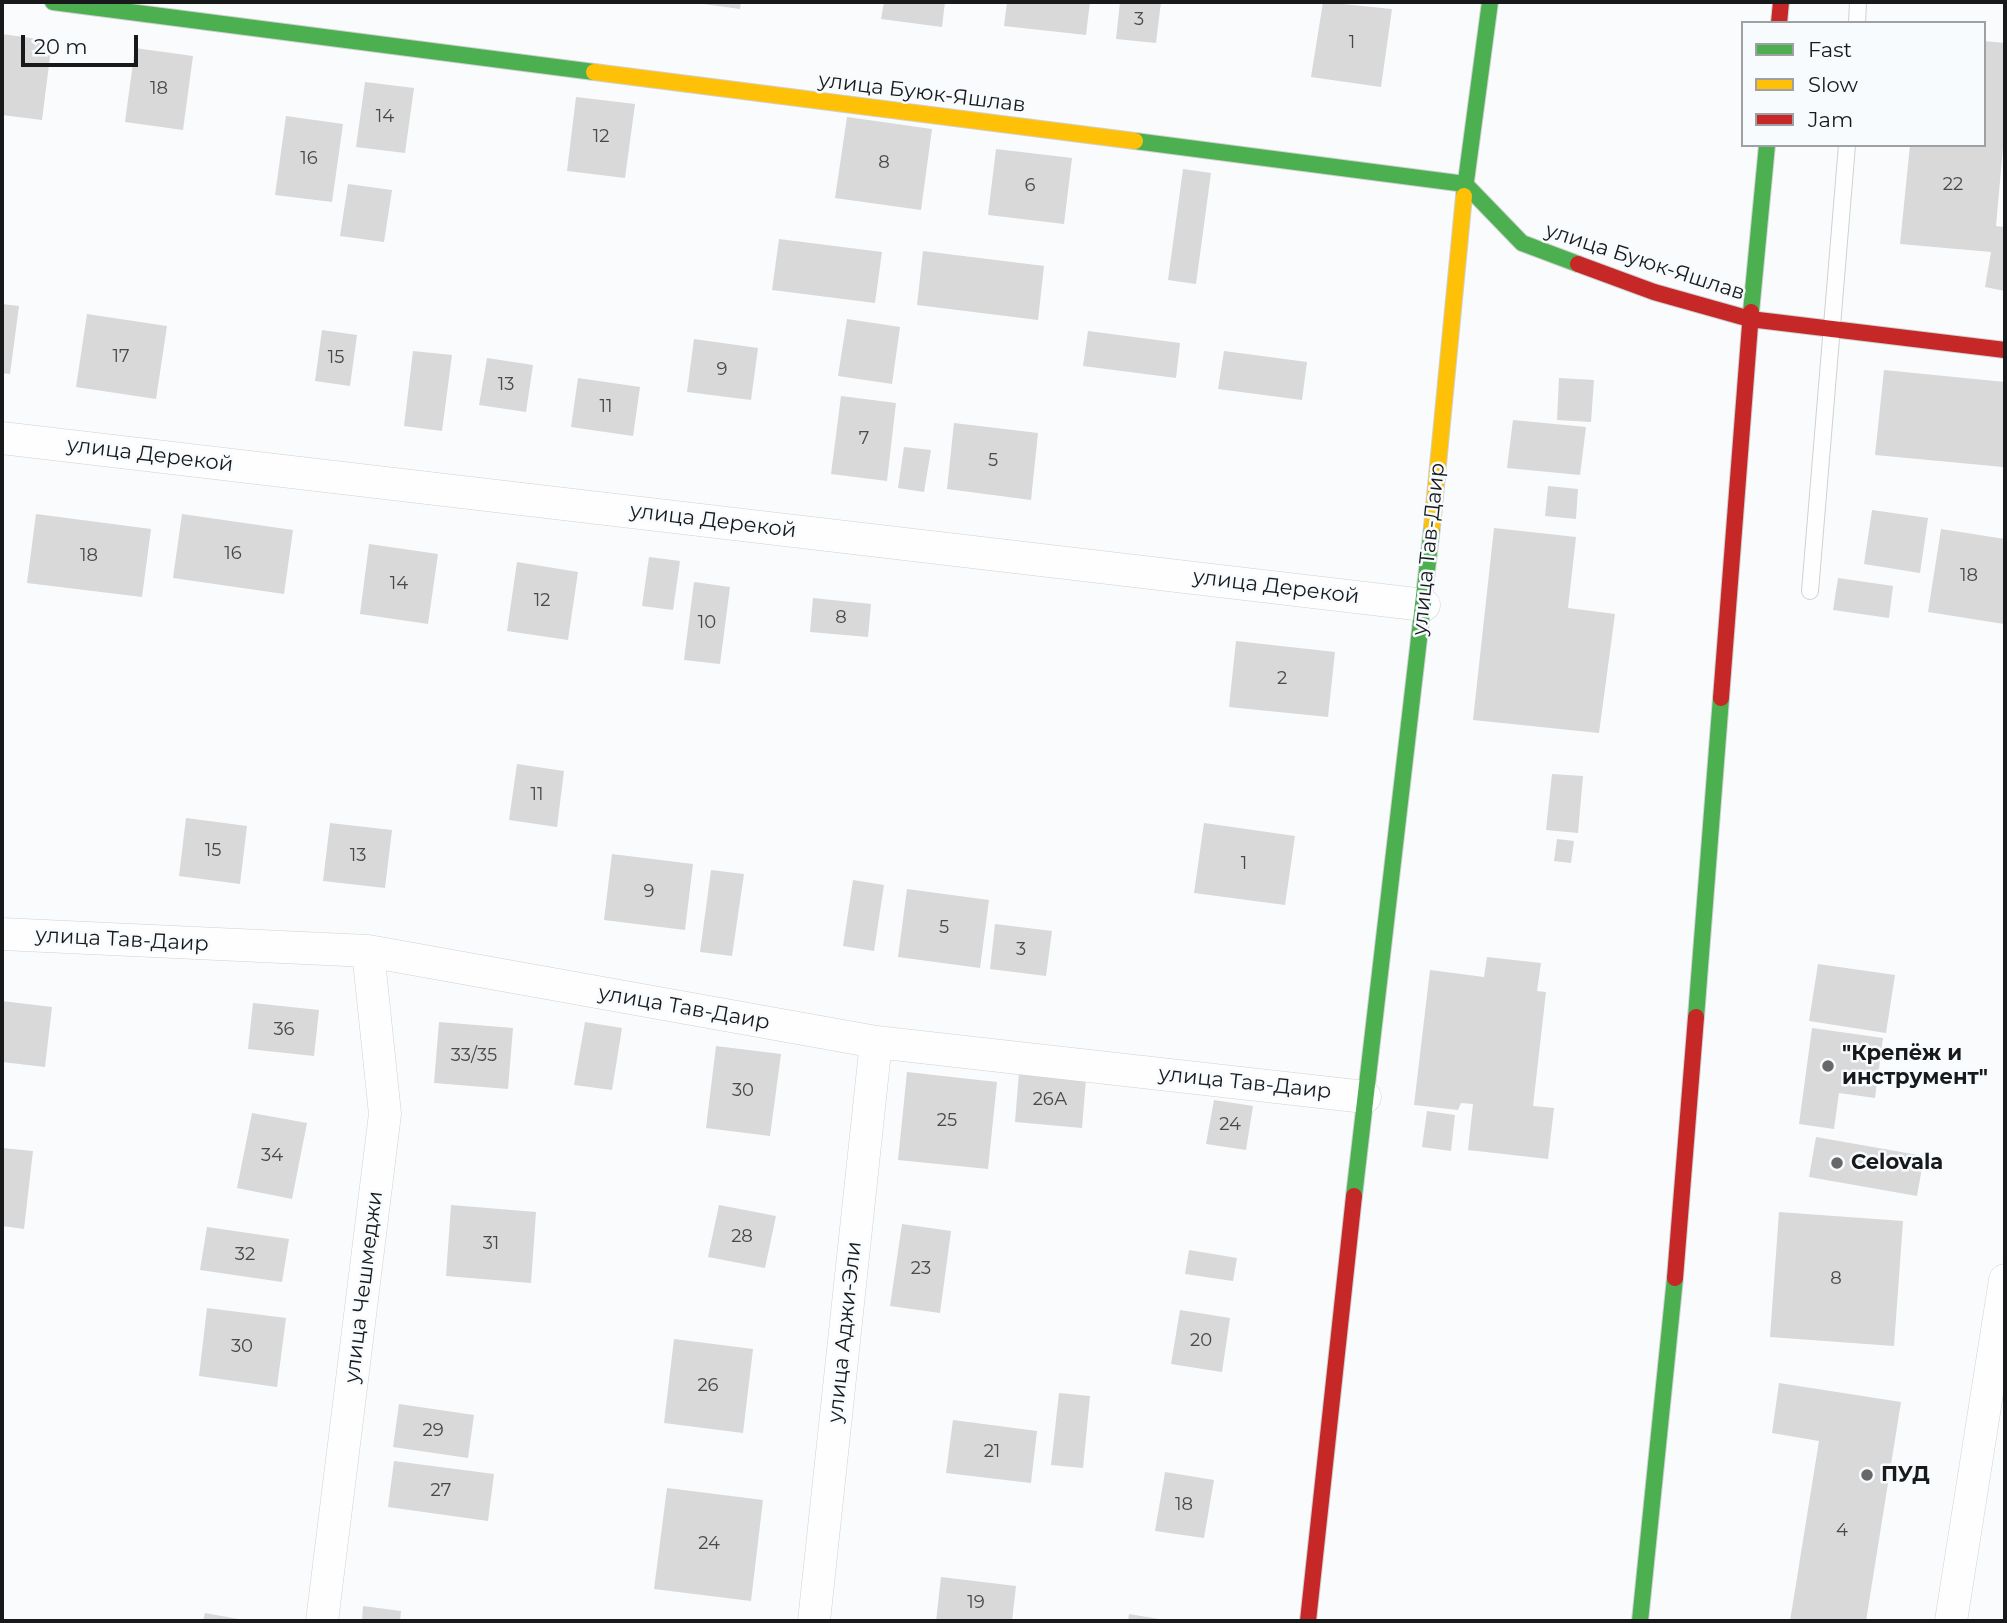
<!DOCTYPE html>
<meta charset="utf-8">
<style>
body{margin:0}
#map{position:relative;width:2007px;height:1623px;overflow:hidden;background:#f9fbfd;font-family:Montserrat,sans-serif}
canvas{display:block}
.frame{position:absolute;inset:0;border:4px solid #18191a;pointer-events:none}
.legend{position:absolute;left:1741px;top:21px;width:245px;height:126px;box-sizing:border-box;background:#f8fbfe;border:2px solid #9ea1a3;margin:0;padding:9px 12px;list-style:none;font-size:21px;color:#18191a}
.legend li{display:flex;align-items:center;gap:14px;height:35px}
.legend b{width:35px;border:2px solid #9ea1a3}
.scale{position:absolute;left:21px;top:35px;width:117px;height:32px;box-sizing:border-box;border:4px solid #18191a;border-top:0;padding-left:9px;font-size:21px;line-height:24px;white-space:nowrap;color:#18191a;-webkit-text-stroke:5px #f8fbfe;paint-order:stroke}
</style>
<div id="map">
<canvas width="2007" height="1623"></canvas>
<div class="frame"></div>
<ul class="legend">
<li><b style="height:9px;background:#4caf50"></b>Fast</li>
<li><b style="height:9px;background:#ffc107"></b>Slow</li>
<li><b style="height:9px;background:#c62828"></b>Jam</li>
</ul>
<div class="scale">20 m</div>
</div>
<script>
const context = document.querySelector('canvas').getContext('2d');
context.lineJoin = 'round';
function fill(path, color) { context.fillStyle = color; context.fill(path, 'evenodd'); }
const poly = rows => new Path2D(rows.map(r => 'M' + r).join(''));
function stroke(path, color, width, dash) { context.strokeStyle = color; context.lineWidth = width; context.lineCap = dash ? 'butt' : 'round'; context.setLineDash(dash || []); context.stroke(path); }
function label(font, color, halo, rows, align = 'center') {
  context.font = font + ' Montserrat,sans-serif'; context.lineWidth = 5; context.setLineDash([]); context.textBaseline = 'middle'; context.strokeStyle = halo; context.fillStyle = color; for (const [text, x, y, turn = 0] of rows) {
    context.save(); context.translate(x, y); context.rotate((+turn || 0) * Math.PI / 180); context.textAlign = isNaN(turn) ? turn : align; if (halo) context.strokeText(text, 0, 0); context.fillText(text, 0, 0); context.restore();
  }
}
const building = poly([
 [689,2,741,2,740,9],
 [884,2,945,2,942,27,881,19],
 [1007,2,1090,2,1086,35,1004,26],
 [1120,2,1161,2,1156,43,1116,39],
 [1323,2,1392,9,1381,87,1311,77],
 [2,34,52,41,42,120,2,115],
 [1984,41,2005,43,2005,125,1996,226,2005,227,2005,291,1985,287,1991,252,1900,244,1910,145,1984,145],
 [135,48,193,56,183,130,125,122],
 [365,82,414,88,405,153,356,147],
 [576,97,635,104,625,178,567,171],
 [286,116,343,124,332,202,275,195],
 [847,117,932,129,921,210,835,198],
 [996,149,1072,158,1064,224,988,215],
 [1183,169,1211,173,1196,284,1168,280],
 [348,184,392,190,384,242,340,236],
 [779,239,882,252,875,303,772,290],
 [923,251,1044,266,1038,320,917,305],
 [2,304,19,306,10,374,2,373],
 [87,314,167,326,156,399,76,387],
 [847,319,900,327,892,384,838,376],
 [322,330,357,335,350,386,315,381],
 [1088,331,1180,343,1176,378,1083,366],
 [694,339,758,348,751,400,687,392],
 [413,351,452,355,442,431,404,426],
 [1224,351,1307,362,1302,400,1218,389],
 [487,358,533,365,526,412,479,405],
 [1884,370,2005,382,2003,467,1875,455],
 [578,378,640,387,633,436,571,427],
 [1559,378,1594,380,1591,422,1557,420],
 [841,396,896,403,887,481,831,474],
 [1513,420,1586,427,1580,475,1507,468],
 [954,423,1038,433,1031,500,947,489],
 [904,447,931,450,924,492,898,488],
 [1548,486,1578,489,1576,519,1545,516],
 [1872,510,1928,518,1920,573,1864,564],
 [36,514,151,529,142,597,27,583],
 [182,514,293,530,284,594,173,578],
 [1494,528,1576,537,1568,608,1615,614,1599,733,1473,720],
 [1941,529,2005,539,2004,624,1928,612],
 [369,544,438,554,428,624,360,614],
 [649,557,680,561,673,610,642,606],
 [517,562,578,572,568,640,507,631],
 [1838,578,1893,586,1889,618,1833,610],
 [694,582,730,587,720,664,684,660],
 [813,598,871,604,868,637,810,632],
 [1236,641,1335,652,1328,717,1229,707],
 [517,764,564,771,557,827,509,820],
 [1552,774,1583,776,1578,833,1546,830],
 [186,818,247,826,240,884,179,876],
 [330,823,392,830,385,888,323,881],
 [1204,823,1295,836,1285,905,1194,893],
 [1557,839,1574,841,1571,863,1554,861],
 [612,854,693,864,685,930,604,920],
 [711,870,744,874,732,956,700,952],
 [853,880,884,885,874,951,843,946],
 [907,889,989,900,980,968,898,957],
 [995,924,1052,931,1046,976,990,969],
 [1487,957,1541,963,1537,991,1546,992,1533,1106,1554,1108,1548,1159,1468,1150,1473,1104,1461,1103,1458,1110,1414,1105,1430,970,1484,977],
 [1818,964,1895,975,1886,1033,1809,1021],
 [2,1001,52,1007,45,1067,2,1062],
 [253,1003,319,1010,314,1056,248,1049],
 [439,1022,513,1028,508,1089,434,1083],
 [585,1022,622,1028,612,1090,574,1085],
 [1812,1028,1883,1038,1875,1098,1839,1093,1834,1129,1799,1124],
 [716,1046,781,1054,770,1136,706,1128],
 [907,1072,997,1082,988,1169,898,1160],
 [1019,1072,1086,1078,1082,1128,1015,1122],
 [1214,1100,1253,1106,1246,1150,1206,1144],
 [1427,1111,1455,1115,1451,1151,1422,1147],
 [252,1113,307,1123,292,1199,237,1188],
 [1816,1137,1924,1156,1917,1196,1809,1177],
 [2,1148,33,1151,24,1229,2,1226],
 [451,1205,536,1212,531,1283,446,1276],
 [719,1205,776,1216,765,1268,708,1257],
 [1779,1212,1903,1221,1894,1346,1770,1337],
 [902,1224,951,1231,940,1313,890,1306],
 [207,1227,289,1239,282,1282,200,1270],
 [1189,1250,1237,1258,1233,1281,1185,1274],
 [207,1308,286,1318,277,1387,199,1376],
 [1180,1310,1230,1318,1222,1372,1171,1364],
 [674,1339,753,1349,743,1433,664,1423],
 [1779,1383,1901,1402,1866,1621,1790,1621,1819,1441,1772,1433],
 [1059,1393,1090,1396,1083,1468,1051,1465],
 [399,1404,474,1415,468,1458,393,1447],
 [953,1420,1037,1431,1031,1483,946,1473],
 [394,1461,494,1474,488,1521,388,1507],
 [1165,1472,1214,1480,1204,1538,1155,1531],
 [667,1488,763,1500,751,1601,654,1589],
 [941,1577,1016,1586,1012,1621,936,1621],
 [363,1606,401,1611,400,1621,362,1621],
 [205,1613,244,1620,244,1621,203,1621],
 [1129,1614,1165,1620,1165,1621,1128,1621]
]);
const lane = poly([
 [1857,23,1858,2],
 [1810,591,1847,145]
]);
const street = poly([
 [2,438,1424,605],
 [2,934,368,951,876,1042,1365,1097],
 [322,1621,385,1114,368,951],
 [814,1621,876,1042],
 [1951,1621,2005,1280]
]);
const fast = poly([
 [53,2,594,72],
 [1135,141,1465,184,1522,243,1578,264],
 [1464,196,1490,2],
 [1751,312,1767,145],
 [1696,1017,1721,698],
 [1354,1196,1432,527],
 [1640,1621,1675,1278]
]);
const slow = poly([
 [594,72,1135,141],
 [1432,527,1464,196]
]);
const jam = poly([
 [1779,23,1781,2],
 [1578,264,1654,292,1750,319,2005,350],
 [1721,698,1751,312],
 [1675,1278,1696,1017],
 [1308,1621,1354,1196]
]);
const markers = [
 [1828,1066,7,"#676869"],
 [1837,1163,7,"#676869"],
 [1867,1475,7,"#676869"]
];
const numberNames = [
 ["3",1139,20],
 ["1",1352,43],
 ["18",159,89],
 ["14",385,117],
 ["12",601,137],
 ["16",309,159],
 ["8",884,163],
 ["22",1953,185],
 ["6",1030,186],
 ["17",121,357],
 ["15",336,358],
 ["9",722,370],
 ["13",506,385],
 ["11",606,407],
 ["7",864,439],
 ["5",993,461],
 ["16",233,554],
 ["18",89,556],
 ["18",1969,576],
 ["14",399,584],
 ["12",542,601],
 ["8",841,618],
 ["10",707,623],
 ["2",1282,679],
 ["11",537,795],
 ["15",213,851],
 ["13",358,856],
 ["1",1244,864],
 ["9",649,892],
 ["5",944,928],
 ["3",1021,950],
 ["36",284,1030],
 ["33/35",474,1056],
 ["30",743,1091],
 ["26А",1050,1100],
 ["25",947,1121],
 ["24",1230,1125],
 ["34",272,1156],
 ["28",742,1237],
 ["31",491,1244],
 ["32",245,1255],
 ["23",921,1269],
 ["8",1836,1279],
 ["20",1201,1341],
 ["30",242,1347],
 ["26",708,1386],
 ["29",433,1431],
 ["21",992,1452],
 ["27",441,1491],
 ["18",1184,1505],
 ["4",1842,1531],
 ["24",709,1544],
 ["19",976,1603]
];
const streetNames = [
 ["улица Буюк-Яшлав",922,93,7],
 ["улица Буюк-Яшлав",1645,262,18],
 ["улица Дерекой",150,455,7],
 ["улица Дерекой",713,521,7],
 ["улица Тав-Даир",1429,549,-84],
 ["улица Дерекой",1276,587,7],
 ["улица Тав-Даир",122,940,3],
 ["улица Тав-Даир",684,1008,10],
 ["улица Тав-Даир",1245,1083,6],
 ["улица Чешмеджи",364,1287,-83],
 ["улица Аджи-Эли",845,1332,-84]
];
const poiNames = [
 ["\"Крепёж и",1842,1054],
 ["инструмент\"",1842,1078],
 ["Celovala",1851,1163],
 ["ПУД",1881,1475]
];
fill(building, '#d9d9da');
stroke(lane, '#cfd1d2', 18);
stroke(street, '#cfd1d2', 33);
stroke(fast, '#cfd1d2', 18);
stroke(slow, '#cfd1d2', 18);
stroke(jam, '#cfd1d2', 18);
stroke(lane, '#fefeff', 16);
stroke(street, '#fefeff', 32);
stroke(fast, '#4caf50', 16);
stroke(slow, '#ffc107', 16);
stroke(jam, '#c62828', 16);
for (const [x, y, r, color] of markers) { const dot = new Path2D(); dot.arc(x, y, r, 0, 2 * Math.PI); context.fillStyle = color; context.fill(dot); stroke(dot, '#f8fbfe', 2.5); }
label('18px', '#48494a', null, numberNames);
label('21px', '#18191a', '#f8fbfe', streetNames);
label('bold 21px', '#18191a', '#f8fbfe', poiNames, 'left');
</script>
